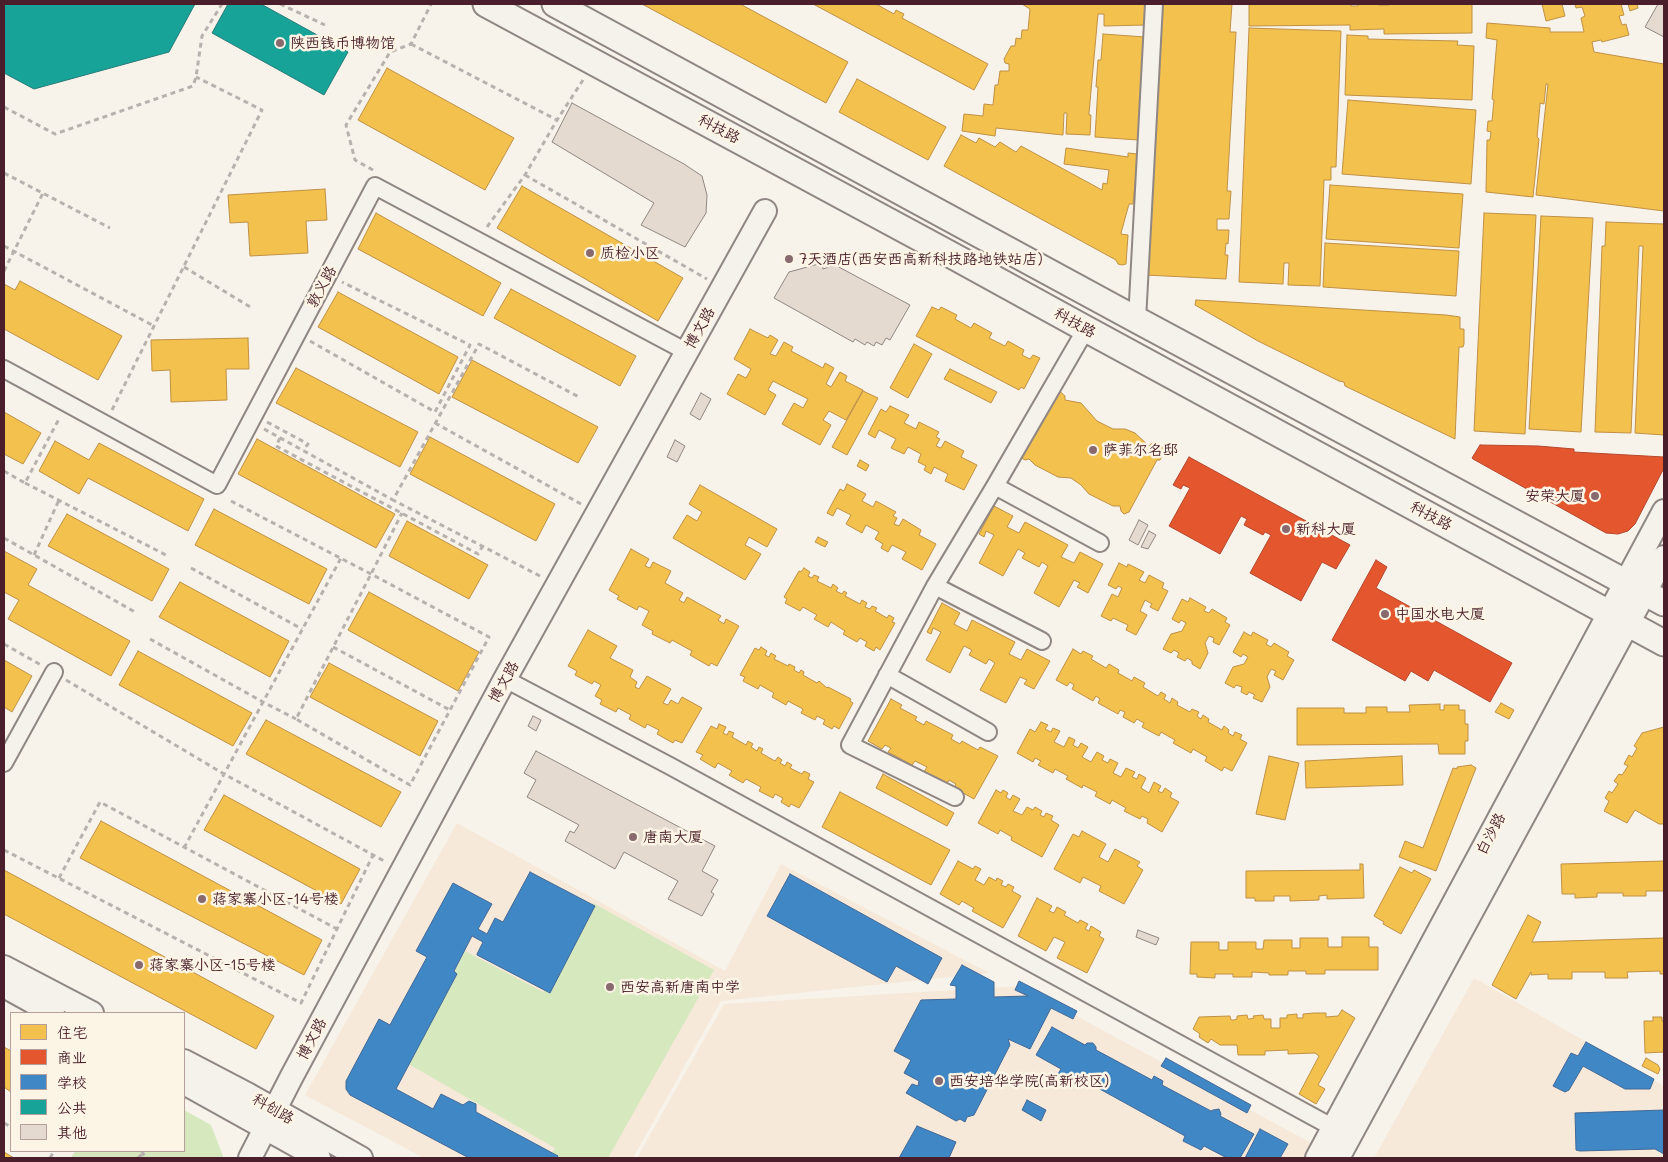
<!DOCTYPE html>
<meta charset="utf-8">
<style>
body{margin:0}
#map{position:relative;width:1668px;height:1162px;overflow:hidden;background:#f7f3ea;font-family:Mali,"LXGW WenKai TC",sans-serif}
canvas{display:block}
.frame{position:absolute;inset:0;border:5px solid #4a1f2b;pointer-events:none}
.legend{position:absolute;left:10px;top:1012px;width:175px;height:140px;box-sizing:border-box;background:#fcf5e5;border:1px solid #b59f9b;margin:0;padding:6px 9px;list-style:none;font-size:15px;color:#4a1f2b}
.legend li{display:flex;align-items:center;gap:10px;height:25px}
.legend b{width:25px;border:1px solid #b59f9b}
</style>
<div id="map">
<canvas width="1668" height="1162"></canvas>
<div class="frame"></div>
<ul class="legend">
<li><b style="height:14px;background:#f2c14e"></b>住宅</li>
<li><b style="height:14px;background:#e4572e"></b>商业</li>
<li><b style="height:14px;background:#3f88c5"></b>学校</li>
<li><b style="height:14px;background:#17a398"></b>公共</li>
<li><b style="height:14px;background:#e5dacf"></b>其他</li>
</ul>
</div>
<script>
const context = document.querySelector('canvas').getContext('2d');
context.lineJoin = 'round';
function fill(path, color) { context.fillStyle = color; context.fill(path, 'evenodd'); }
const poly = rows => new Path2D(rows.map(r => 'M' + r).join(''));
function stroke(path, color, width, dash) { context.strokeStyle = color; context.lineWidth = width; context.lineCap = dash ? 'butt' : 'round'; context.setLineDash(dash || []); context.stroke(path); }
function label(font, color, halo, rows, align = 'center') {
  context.font = font + ' Mali,"LXGW WenKai TC",sans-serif'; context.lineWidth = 5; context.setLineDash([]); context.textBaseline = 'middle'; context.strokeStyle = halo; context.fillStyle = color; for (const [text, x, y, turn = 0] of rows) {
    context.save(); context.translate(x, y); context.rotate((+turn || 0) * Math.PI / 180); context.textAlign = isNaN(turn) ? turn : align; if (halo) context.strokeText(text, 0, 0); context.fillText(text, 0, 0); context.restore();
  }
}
const built = poly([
 [457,823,725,971,781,864,989,973,721,1001,633,1158,424,1158,305,1095],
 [1474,978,1664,1086,1664,1158,1374,1158],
 [1021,986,1339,1158,637,1158,724,1004]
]);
const green = poly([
 [593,903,714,970,608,1158,549,1158,555,1148,405,1062,465,951,543,992],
 [184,1110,211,1125,223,1156,222,1158,71,1158,75,1151,184,1151]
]);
const homes = poly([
 [642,4,740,4,848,62,826,103,642,4],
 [813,4,876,4,894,14,896,10,904,14,902,18,988,64,974,90,813,4],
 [1022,4,1147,4,1146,25,1104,26,1104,14,1098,14,1089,113,1089,115,1091,115,1090,135,1066,134,1067,113,1064,113,1063,135,996,128,995,136,962,131,964,114,983,116,984,104,993,105,995,85,998,85,1000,71,1009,71,1009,64,1005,63,1004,59,1011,46,1015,46,1016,38,1021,39,1022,30,1028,30,1030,9,1022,4],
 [1159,4,1232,4,1230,32,1236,32,1227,191,1231,191,1229,219,1217,219,1217,230,1229,230,1228,244,1226,243,1225,255,1228,255,1226,279,1145,275,1159,4],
 [1249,4,1351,4,1351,6,1358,6,1358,4,1378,4,1378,5,1389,5,1389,4,1472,4,1472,33,1384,34,1384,29,1350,30,1350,25,1249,26,1249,4],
 [1542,4,1562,4,1565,16,1546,21,1542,4],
 [1575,4,1621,4,1624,15,1619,16,1622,25,1626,24,1629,35,1602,42,1601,40,1592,42,1594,52,1664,64,1664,211,1536,195,1548,84,1546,84,1544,104,1540,103,1540,105,1537,137,1539,139,1533,197,1486,192,1487,140,1490,140,1491,132,1487,131,1488,121,1492,121,1494,100,1492,99,1497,40,1486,38,1487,23,1550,28,1550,32,1584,32,1581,18,1585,16,1582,7,1576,8,1575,4],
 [1628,4,1637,4,1638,8,1630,11,1628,4],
 [1249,28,1341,31,1336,167,1331,167,1331,180,1324,180,1320,286,1288,285,1289,263,1284,263,1283,284,1239,282,1249,28],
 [1103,34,1145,37,1138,140,1095,137,1098,87,1096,87,1098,60,1101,60,1103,34],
 [1347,35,1368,36,1368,39,1458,41,1457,45,1474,46,1472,100,1345,95,1347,35],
 [387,68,514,138,485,190,358,120,387,68],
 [857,79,946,127,928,160,839,112,857,79],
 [1348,100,1476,110,1471,184,1342,174,1348,100],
 [961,135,976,143,979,138,995,147,1000,142,1016,152,1021,146,1102,190,1103,183,1107,184,1109,170,1064,164,1066,148,1128,157,1128,153,1138,154,1133,204,1129,204,1121,233,1121,234,1128,235,1126,264,1122,265,1118,264,1116,260,944,166,961,135],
 [1330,185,1463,194,1459,248,1326,239,1330,185],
 [522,186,683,278,658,321,497,228,522,186],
 [325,189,327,220,306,221,308,253,250,256,248,222,230,223,228,195,325,189],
 [376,213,501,283,483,316,358,249,376,213],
 [1484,213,1536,215,1525,434,1474,431,1484,213],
 [1541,216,1593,218,1581,432,1529,429,1541,216],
 [1606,222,1664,224,1664,435,1635,433,1643,246,1639,246,1631,433,1595,432,1602,246,1605,246,1606,222],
 [1325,243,1459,251,1456,296,1323,287,1325,243],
 [20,281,122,336,98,380,4,329,4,284,15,290,20,281],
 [511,289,636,356,620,386,494,318,511,289],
 [338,292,458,357,439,394,318,327,338,292],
 [1196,300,1446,315,1460,317,1460,329,1464,329,1464,344,1463,347,1459,347,1455,439,1345,386,1344,382,1339,381,1258,341,1195,305,1196,300],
 [932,307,939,310,941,307,957,315,955,319,971,328,974,323,992,333,989,338,1005,346,1008,341,1024,350,1022,355,1030,359,1033,355,1040,358,1024,389,1021,387,1019,390,916,336,932,307],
 [750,329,768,338,770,335,778,340,770,354,776,356,784,342,793,347,791,351,823,368,825,363,834,368,826,384,831,387,840,372,847,376,845,381,863,390,846,420,829,411,823,420,831,425,820,445,782,424,794,403,803,408,808,399,773,381,768,390,776,395,765,415,727,394,738,374,746,378,751,369,734,359,750,329],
 [248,338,249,369,226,369,227,400,171,402,170,370,152,371,151,340,248,338],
 [914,344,932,354,908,398,890,388,914,344],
 [472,360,598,427,578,463,452,397,472,360],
 [296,368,418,432,400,467,276,403,296,368],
 [950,369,997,392,991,403,944,379,950,369],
 [1057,389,1065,396,1065,400,1081,403,1097,421,1113,429,1125,429,1135,433,1149,446,1152,443,1163,447,1164,453,1160,460,1157,460,1129,512,1124,514,1121,511,1120,506,1113,506,1089,494,1081,485,1071,478,1058,477,1035,465,1029,459,1025,460,1020,457,1057,389],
 [863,391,878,398,847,455,832,447,863,391],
 [890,406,909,415,904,423,916,429,919,422,939,432,936,437,940,439,936,446,941,448,945,441,964,451,961,457,977,465,964,490,945,481,948,474,934,467,931,474,924,470,926,466,918,462,921,454,908,447,904,454,891,448,896,439,879,430,875,438,868,434,881,409,886,412,890,406],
 [4,412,41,433,23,464,4,454,4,412],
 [430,437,555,504,536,541,410,474,430,437],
 [257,439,395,514,376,548,238,474,257,439],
 [55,441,89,460,99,443,204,499,188,531,88,478,79,494,39,471,55,441],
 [860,460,869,465,866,471,857,466,860,460],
 [847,484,866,494,862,501,873,507,876,501,896,512,893,516,897,518,894,524,899,526,903,519,921,530,919,535,936,544,922,570,902,559,906,552,892,545,888,552,881,548,883,544,875,539,879,532,866,525,862,533,846,524,851,515,837,508,833,516,827,513,840,489,844,491,847,484],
 [700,485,777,529,767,547,749,537,745,545,761,554,745,580,673,538,687,515,697,521,702,512,689,504,700,485],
 [994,506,1013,516,1007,527,1019,533,1025,522,1068,545,1061,557,1074,563,1080,552,1103,564,1088,593,1077,587,1080,583,1074,580,1059,607,1034,593,1048,566,1042,562,1039,567,1022,558,1025,553,1018,549,1003,576,979,563,994,535,986,531,984,537,979,534,994,506],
 [214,509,327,569,309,604,195,545,214,509],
 [67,514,169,569,152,601,48,546,67,514],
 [407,521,488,565,469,599,389,556,407,521],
 [818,537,828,542,825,547,815,542,818,537],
 [631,549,649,559,645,566,650,568,653,562,671,571,665,583,683,593,679,600,684,603,687,597,721,616,718,620,724,624,726,619,739,626,717,666,711,663,709,666,690,655,692,651,672,640,670,643,652,634,653,631,642,625,649,611,639,606,637,610,617,599,619,596,609,590,631,549],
 [4,551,37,569,28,585,130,641,111,676,8,619,19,600,4,592,4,551],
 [1119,563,1127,567,1128,564,1144,572,1139,580,1145,583,1149,575,1164,583,1162,588,1168,591,1158,611,1150,607,1152,604,1145,600,1140,611,1147,615,1136,635,1126,630,1128,625,1113,618,1111,621,1101,616,1112,594,1118,597,1122,588,1118,586,1116,589,1108,585,1119,563],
 [804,568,810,572,808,576,812,578,814,575,819,577,817,581,831,588,833,584,838,588,836,591,842,594,844,591,847,593,845,596,860,604,862,600,867,603,865,607,870,609,872,606,877,608,875,611,887,618,889,615,894,618,892,622,895,623,880,650,876,647,874,651,865,646,867,642,860,638,857,642,843,634,845,631,831,622,828,627,814,619,817,615,803,607,800,611,785,603,787,599,784,597,799,571,801,572,804,568],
 [180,582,289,641,270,677,159,617,180,582],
 [369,592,479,652,458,691,348,630,369,592],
 [1190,598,1206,607,1204,611,1209,613,1212,609,1227,618,1225,622,1230,625,1219,645,1213,642,1214,638,1209,636,1205,643,1208,653,1200,669,1192,664,1192,661,1187,658,1185,661,1177,657,1179,653,1174,650,1171,653,1163,649,1171,634,1182,631,1186,623,1181,620,1179,623,1172,619,1182,599,1188,602,1190,598],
 [942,603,960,613,954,624,967,631,972,620,1015,642,1009,654,1021,660,1027,649,1050,661,1034,689,1024,684,1027,680,1020,677,1006,703,980,690,995,663,989,659,986,664,969,655,972,650,964,646,950,673,926,660,941,632,933,628,931,634,927,632,942,603],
 [588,630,617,646,610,658,633,670,630,677,637,682,635,687,639,689,647,676,671,689,663,703,668,705,671,700,678,704,682,697,702,708,682,743,675,740,673,743,657,734,659,730,647,724,645,728,629,719,631,715,618,708,616,712,600,704,602,700,595,696,601,685,594,681,592,684,575,675,577,671,568,666,588,630],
 [1244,632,1251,636,1253,632,1268,640,1266,644,1271,647,1274,643,1289,652,1287,656,1294,660,1283,680,1274,675,1276,671,1271,669,1267,677,1270,687,1262,702,1253,698,1255,695,1249,692,1247,695,1241,692,1242,687,1236,685,1234,688,1225,683,1233,667,1244,664,1248,657,1243,654,1241,657,1233,652,1244,632],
 [761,647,767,651,765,655,769,657,771,653,776,656,774,659,788,666,789,664,795,667,794,670,799,673,801,670,804,672,803,675,817,683,819,681,827,688,828,687,851,699,850,701,853,703,839,729,834,726,832,729,823,724,825,720,817,716,815,720,801,713,803,709,788,701,786,705,772,697,774,693,760,685,758,689,743,681,745,677,740,675,755,648,759,650,761,647],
 [1073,649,1081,654,1083,651,1093,656,1091,659,1106,668,1109,664,1119,670,1118,673,1132,681,1134,677,1145,683,1143,687,1158,696,1161,692,1166,695,1164,699,1170,703,1172,698,1178,702,1177,705,1190,712,1192,709,1199,712,1197,716,1201,719,1203,715,1209,719,1208,722,1222,730,1224,726,1229,730,1228,733,1233,736,1235,732,1242,735,1240,739,1247,743,1232,771,1224,767,1222,771,1205,761,1207,757,1193,749,1191,753,1173,743,1175,740,1161,732,1159,736,1142,727,1144,723,1137,719,1134,723,1123,717,1125,712,1120,710,1118,714,1098,703,1100,699,1096,696,1093,701,1072,689,1074,685,1070,682,1067,686,1056,680,1073,649],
 [138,651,252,713,233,746,119,685,138,651],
 [4,660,32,676,12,712,4,707,4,660],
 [329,663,438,721,420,756,310,697,329,663],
 [891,699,902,705,900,708,917,717,915,720,924,725,926,721,953,735,951,739,960,744,962,741,978,750,980,747,998,756,974,799,954,788,956,784,949,780,947,784,924,772,927,767,915,761,912,765,888,752,891,748,885,745,882,749,868,741,891,699],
 [1501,703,1514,710,1509,719,1495,712,1501,703],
 [1440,704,1440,710,1444,710,1444,705,1459,705,1459,710,1465,710,1465,724,1468,724,1468,741,1465,741,1465,754,1439,754,1438,744,1297,745,1297,708,1344,708,1344,713,1366,713,1366,707,1387,707,1387,712,1410,712,1409,705,1440,704],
 [266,720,401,792,381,827,246,754,266,720],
 [1041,722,1048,725,1045,729,1051,732,1053,728,1060,731,1054,742,1064,747,1069,737,1075,740,1073,745,1078,748,1081,743,1088,747,1082,757,1091,762,1097,752,1104,756,1102,760,1108,763,1110,759,1118,763,1113,773,1121,777,1126,768,1135,772,1132,777,1137,779,1139,774,1146,778,1141,788,1149,793,1154,782,1161,786,1158,791,1162,793,1165,788,1172,793,1170,797,1179,802,1162,832,1147,823,1148,819,1142,816,1140,819,1124,811,1126,808,1112,800,1110,804,1095,796,1097,792,1083,785,1082,788,1066,779,1068,776,1055,769,1053,773,1038,765,1041,761,1035,758,1033,762,1017,753,1030,729,1035,732,1041,722],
 [719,724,726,727,723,733,727,735,729,731,734,733,732,737,746,745,748,741,753,744,751,747,757,751,759,747,763,749,761,753,775,761,778,757,782,760,780,763,785,766,787,762,792,765,790,768,802,774,804,771,810,774,808,779,814,782,799,808,791,804,789,807,781,802,783,798,775,794,773,798,759,791,761,787,746,779,743,783,729,775,732,771,718,763,715,768,700,759,703,755,696,752,711,726,717,729,719,724],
 [1664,727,1664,824,1659,824,1635,810,1627,823,1604,811,1609,801,1605,798,1609,791,1612,793,1618,784,1614,781,1619,774,1622,775,1628,766,1624,764,1629,755,1632,757,1637,748,1634,746,1642,733,1664,727],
 [1269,756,1299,763,1285,820,1256,814,1269,756],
 [1402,756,1403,785,1306,788,1305,761,1402,756],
 [1471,765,1476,768,1436,871,1399,857,1405,841,1423,848,1453,768,1457,769,1457,767,1471,765],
 [883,774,954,813,947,826,876,788,883,774],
 [996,790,1001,793,1003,790,1008,793,1006,797,1010,800,1013,795,1020,799,1013,811,1022,815,1027,807,1033,810,1035,807,1042,811,1040,815,1044,817,1046,813,1053,816,1051,820,1059,825,1042,857,1011,840,1012,837,1000,830,998,834,978,823,996,790],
 [840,792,950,850,931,885,822,827,840,792],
 [224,795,360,869,341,904,204,830,224,795],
 [101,821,322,940,304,975,80,858,101,821],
 [1082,831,1106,844,1099,857,1108,862,1115,849,1140,862,1137,866,1143,870,1124,904,1099,891,1101,886,1083,877,1080,883,1054,869,1073,834,1079,837,1082,831],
 [958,861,973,869,975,866,981,869,975,880,984,885,989,877,996,881,997,878,1003,881,1001,885,1006,887,1008,884,1014,887,1012,891,1021,896,1003,928,972,911,974,908,962,901,959,905,940,894,958,861],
 [1664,861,1664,891,1646,891,1646,896,1623,896,1623,893,1597,893,1597,897,1575,898,1575,894,1562,894,1561,864,1664,861],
 [1360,864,1363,864,1364,898,1327,899,1327,895,1319,896,1319,900,1290,901,1290,896,1274,896,1274,901,1255,901,1255,898,1246,898,1246,871,1360,870,1360,864],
 [1400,867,1412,873,1414,870,1431,879,1401,934,1383,924,1384,922,1374,916,1400,867],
 [4,870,274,1016,256,1049,4,914,4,870],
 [1037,898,1052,906,1049,911,1054,913,1057,907,1066,912,1064,915,1078,923,1080,920,1088,924,1085,929,1089,931,1091,926,1101,932,1099,936,1104,939,1087,973,1057,958,1065,942,1054,937,1046,951,1018,936,1037,898],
 [1528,915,1541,922,1532,942,1664,938,1664,974,1660,974,1660,971,1627,972,1628,978,1605,978,1605,972,1572,972,1572,979,1548,979,1548,974,1531,975,1531,972,1516,999,1492,985,1528,915],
 [1342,937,1369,937,1369,947,1378,947,1378,970,1325,970,1325,974,1306,974,1306,971,1288,971,1288,975,1269,975,1269,973,1252,972,1252,977,1233,977,1233,974,1215,974,1215,978,1197,977,1197,974,1190,974,1191,942,1219,942,1219,950,1228,950,1228,942,1256,942,1256,949,1263,949,1264,940,1292,940,1292,948,1300,948,1300,938,1328,938,1328,947,1342,947,1342,937],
 [1342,1010,1355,1018,1318,1085,1325,1089,1316,1104,1299,1094,1319,1056,1315,1053,1288,1054,1288,1050,1265,1051,1265,1055,1238,1055,1237,1045,1220,1045,1211,1039,1208,1043,1199,1037,1200,1034,1193,1029,1199,1017,1230,1016,1231,1020,1234,1020,1237,1019,1237,1016,1247,1015,1248,1019,1250,1019,1254,1018,1253,1016,1263,1015,1264,1019,1271,1019,1271,1028,1280,1028,1280,1018,1287,1018,1287,1015,1297,1014,1297,1018,1303,1018,1303,1014,1314,1013,1326,1013,1326,1017,1338,1016,1342,1010],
 [1653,1017,1662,1017,1662,1021,1664,1021,1664,1052,1645,1053,1644,1021,1653,1021,1653,1017],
 [4,1047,11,1051,11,1092,4,1087,4,1047],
 [1646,1058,1658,1065,1660,1069,1658,1074,1642,1066,1646,1058],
 [4,1152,14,1158,4,1158,4,1152]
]);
const shops = poly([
 [1480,445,1538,446,1574,449,1574,452,1664,457,1664,468,1635,524,1628,531,1618,534,1606,533,1473,459,1472,458,1480,445],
 [1189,457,1350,545,1336,569,1322,562,1301,601,1250,573,1271,535,1265,532,1263,535,1244,525,1247,519,1241,516,1220,554,1169,526,1190,488,1183,485,1181,489,1173,485,1189,457],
 [1376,560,1387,567,1376,588,1512,663,1490,702,1434,670,1428,681,1411,671,1405,681,1332,640,1376,560]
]);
const schools = poly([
 [530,872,595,906,550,993,477,955,477,954,483,942,472,936,454,971,457,974,396,1089,433,1109,441,1094,463,1105,469,1101,476,1104,476,1112,558,1156,557,1158,469,1158,350,1095,346,1089,346,1081,379,1019,390,1025,391,1023,427,957,416,951,453,883,492,904,478,929,487,934,495,918,503,922,530,872],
 [790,874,942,958,928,984,896,966,887,982,767,916,790,874],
 [962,965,994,982,994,997,1028,996,1015,990,1019,981,1077,1011,1073,1019,1051,1008,1030,1049,1008,1039,1010,1045,974,1115,967,1117,965,1122,960,1119,956,1121,906,1093,912,1084,918,1086,919,1081,904,1073,911,1060,894,1051,921,1000,956,999,956,986,950,985,962,965],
 [1052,1027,1085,1045,1087,1043,1093,1043,1096,1047,1096,1050,1152,1080,1154,1076,1163,1081,1162,1085,1211,1111,1213,1110,1219,1109,1221,1114,1220,1116,1254,1134,1240,1158,1227,1158,1204,1146,1201,1150,1183,1141,1185,1136,1078,1077,1075,1083,1058,1074,1061,1069,1036,1055,1052,1027],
 [1586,1042,1654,1079,1650,1089,1625,1089,1583,1066,1569,1090,1565,1092,1553,1086,1571,1053,1578,1056,1586,1042],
 [1166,1058,1251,1105,1247,1113,1161,1066,1166,1058],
 [1027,1100,1046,1110,1041,1121,1022,1110,1027,1100],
 [1664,1110,1664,1154,1655,1149,1580,1151,1576,1150,1575,1113,1664,1110],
 [917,1126,956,1142,949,1158,899,1158,917,1126],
 [1260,1129,1288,1144,1280,1158,1245,1158,1260,1129]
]);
const public = poly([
 [4,4,195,4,169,52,34,89,4,73,4,4],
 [228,4,261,4,348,52,324,95,212,33,228,4]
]);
const building = poly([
 [1658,4,1664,4,1664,37,1645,27,1658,4],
 [572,103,684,164,702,176,707,195,706,213,685,247,641,225,654,203,552,142,572,103],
 [822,263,823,269,835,265,910,305,890,340,886,338,882,345,876,342,874,346,867,342,865,345,855,339,853,342,774,298,789,272,822,263],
 [701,393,711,399,700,420,690,414,701,393],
 [675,440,685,446,677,462,667,457,675,440],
 [1139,520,1148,525,1138,545,1129,540,1139,520],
 [1149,531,1156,535,1148,549,1141,547,1149,531],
 [533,716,541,720,536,731,528,726,533,716],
 [536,751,715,846,702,871,718,880,711,892,714,894,702,916,668,899,678,881,624,852,615,869,565,841,570,831,574,833,579,825,527,797,536,780,524,773,536,751],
 [1138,930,1159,938,1156,945,1136,937,1138,930]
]);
const path = poly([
 [280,4,325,25],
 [411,44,557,120],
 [4,107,55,134,193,86,196,77,202,36,222,4],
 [373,170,355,160,346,125,390,52,411,44,431,4],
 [4,173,110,228],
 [525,175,707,279],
 [487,227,525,175,557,120,583,80],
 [4,246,154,326],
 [184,267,252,308],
 [4,271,43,193],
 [310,341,435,412,470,345,342,282],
 [112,410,262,110,196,77],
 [267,422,308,444,303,450],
 [435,423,581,504],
 [264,429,393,500],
 [280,438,276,446,478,554,482,547],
 [4,471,25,483,60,417],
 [25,483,166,555],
 [231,501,371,574,489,637,410,785,296,719,371,574,402,513],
 [4,538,135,612],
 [34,555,59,500],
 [191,568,302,629],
 [540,576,393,500,479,344,579,397],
 [150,639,263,702,296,719],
 [4,644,41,665],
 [333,647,450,710],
 [66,680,224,774,386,862],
 [184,848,341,558],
 [4,850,301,1003,373,855],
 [59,878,100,802,337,929],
 [4,1123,11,1127],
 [142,1151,145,1158],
 [50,1158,54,1151],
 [138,1158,143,1153]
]);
const street = poly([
 [1137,320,1154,4],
 [4,369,217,485,375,186,687,352],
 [995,486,1100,543],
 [935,586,1042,641],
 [887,675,988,732],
 [505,679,670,766,1343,1133],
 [4,763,54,672],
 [955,797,850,745,935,586,995,486,1086,329]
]);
const secondary = poly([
 [4,967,92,1013],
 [4,986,53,1013],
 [184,1061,249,1095,361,1158],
 [184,1083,319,1158],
 [250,1158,292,1076,505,679,765,211],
 [1317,1158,1664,511],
 [1338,1158,1664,557]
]);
const primary = poly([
 [486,4,955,257,1086,329,1664,643],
 [555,4,1137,320,1664,603]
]);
const markers = [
 [280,43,5,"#87696e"],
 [590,253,5,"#87696e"],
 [789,259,5,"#87696e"],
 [1093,450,5,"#87696e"],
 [1595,496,5,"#87696e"],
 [1286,529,5,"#87696e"],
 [1385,614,5,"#87696e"],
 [633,837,5,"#87696e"],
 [202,899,5,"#87696e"],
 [139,965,5,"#87696e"],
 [610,987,5,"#87696e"],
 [939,1081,5,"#87696e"]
];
const poiNames = [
 ["陕西钱币博物馆",290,43],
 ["质检小区",600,253],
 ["7天酒店(西安西高新科技路地铁站店)",799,259],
 ["萨菲尔名邸",1103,450],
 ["安荣大厦",1585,496,"right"],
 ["新科大厦",1296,529],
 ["中国水电大厦",1395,614],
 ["唐南大厦",643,837],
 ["蒋家寨小区-14号楼",212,899],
 ["蒋家寨小区-15号楼",149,965],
 ["西安高新唐南中学",620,987],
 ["西安培华学院(高新校区)",949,1081]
];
const streetNames = [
 ["科技路",719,129,28],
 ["敦义路",322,287,-62],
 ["科技路",1075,323,29],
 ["博文路",700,328,-61],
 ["科技路",1431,516,28],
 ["博文路",504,682,-61],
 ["白沙路",1491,834,-62],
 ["博文路",312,1039,-62],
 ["科创路",273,1109,30]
];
fill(built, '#f6e9d9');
fill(green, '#d5e8be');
fill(homes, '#f2c14e');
stroke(homes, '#c09044', 1);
fill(shops, '#e4572e');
stroke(shops, '#b6462d', 1);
fill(schools, '#3f88c5');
stroke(schools, '#426897', 1);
fill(public, '#17a398');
stroke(public, '#267b77', 1);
fill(building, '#e5dacf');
stroke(building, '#908684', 1);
stroke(street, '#908684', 20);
stroke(secondary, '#908684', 26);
stroke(primary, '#908684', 29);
stroke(path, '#b8b1ae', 3, [5, 4]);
stroke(street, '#f5f2ec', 16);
stroke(secondary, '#f5f2ec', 22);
stroke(primary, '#f5f2ec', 25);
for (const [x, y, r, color] of markers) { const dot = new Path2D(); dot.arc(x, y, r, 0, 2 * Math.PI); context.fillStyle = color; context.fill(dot); stroke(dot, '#fcf5e5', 2); }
label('15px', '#4a1f2b', '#fcf5e5', poiNames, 'left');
label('15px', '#4a1f2b', '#fcf5e5', streetNames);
</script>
